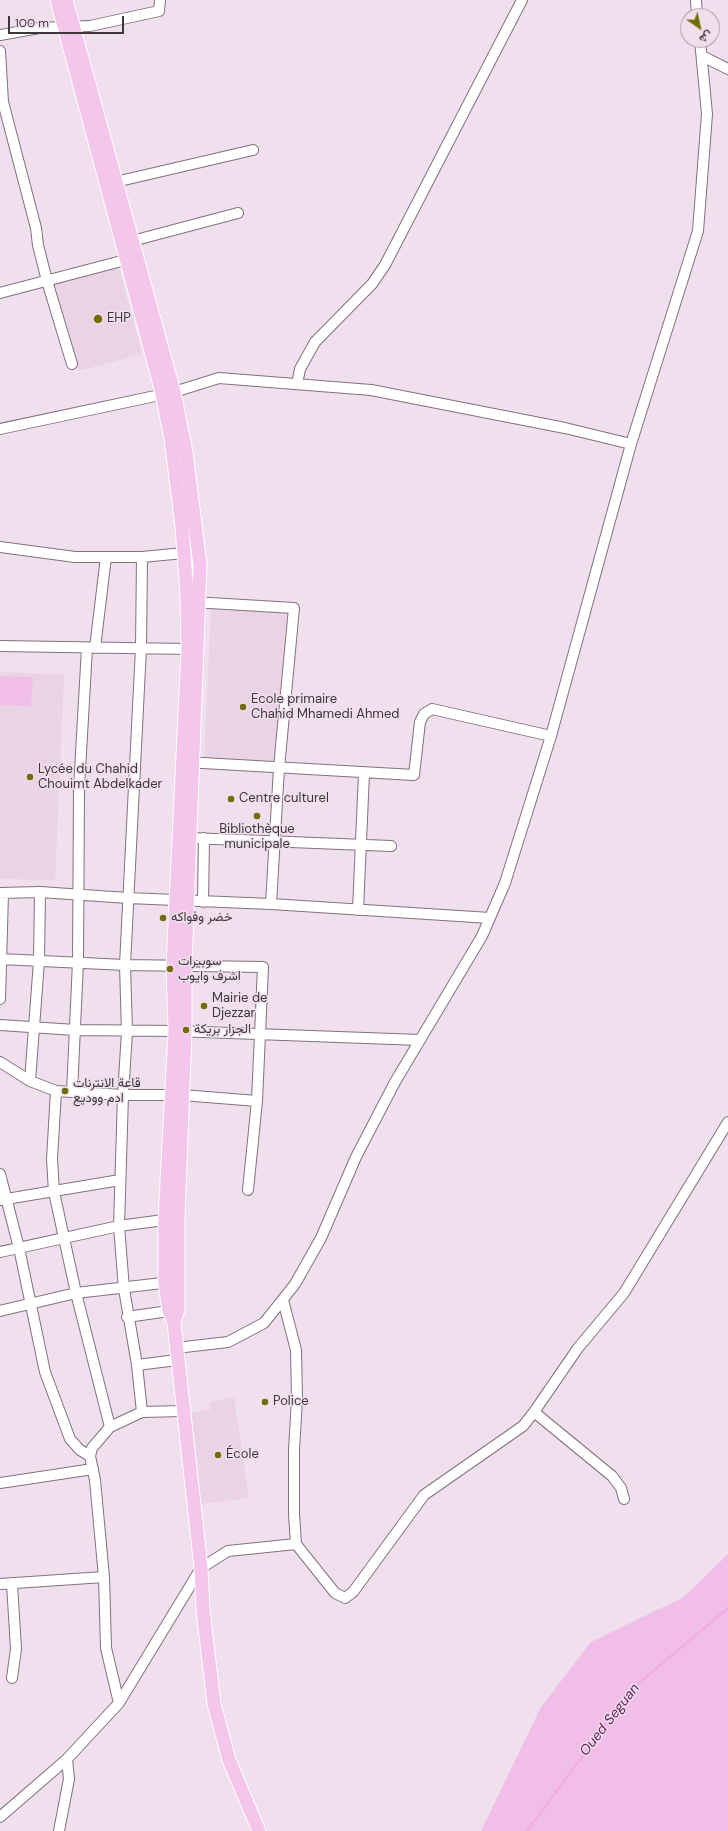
<!DOCTYPE html>
<meta charset="utf-8">
<style>
body{margin:0}
#map{position:relative;width:728px;height:1831px;overflow:hidden;background:#f0dfec;font-family:"DM Sans",Vazirmatn,sans-serif}
canvas{display:block}
.north{position:absolute;left:680px;top:8px;width:40px;height:40px;box-sizing:border-box;background:#f0dfec;border:1px solid #a89ba5;border-radius:50%;rotate:146deg;font-size:11px;font-weight:700;line-height:16px;text-align:center;color:#3d363b}
.north::after{content:'';display:block;margin:auto;width:14px;height:18px;background:#736d09;clip-path:polygon(50% 0,100% 100%,50% 72%,0 100%)}
.scale{position:absolute;left:8px;top:16px;width:116px;height:18px;box-sizing:border-box;border:2px solid #3d363b;border-top:0;padding-left:5px;font-size:12px;line-height:14px;white-space:nowrap;color:#3d363b;-webkit-text-stroke:3px #f0dfec;paint-order:stroke}
</style>
<div id="map">
<canvas width="728" height="1831"></canvas>
<div class="north">ش</div>
<div class="scale">100 m</div>
</div>
<script>
const context = document.querySelector('canvas').getContext('2d');
context.lineJoin = 'round';
function fill(path, color) { context.fillStyle = color; context.fill(path, 'evenodd'); }
const poly = rows => new Path2D(rows.map(r => 'M' + r).join(''));
function stroke(path, color, width, dash) { context.strokeStyle = color; context.lineWidth = width; context.lineCap = dash ? 'butt' : 'round'; context.setLineDash(dash || []); context.stroke(path); }
function label(font, color, halo, rows, align = 'center') {
  context.font = font + ' "DM Sans",Vazirmatn,sans-serif'; context.lineWidth = 3; context.setLineDash([]); context.textBaseline = 'middle'; context.strokeStyle = halo; context.fillStyle = color; for (const [text, x, y, turn = 0] of rows) {
    context.save(); context.translate(x, y); context.rotate((+turn || 0) * Math.PI / 180); context.textAlign = isNaN(turn) ? turn : align; if (halo) context.strokeText(text, 0, 0); context.fillText(text, 0, 0); context.restore();
  }
}
const built = poly([
 [118,265,142,354,78,371,54,284],
 [211,608,287,613,275,761,204,758],
 [0,672,64,675,55,880,0,879],
 [234,1397,249,1498,201,1504,188,1413,210,1410,210,1402]
]);
const green = poly([
 [0,676,33,677,31,706,0,705],
 [728,1554,728,1831,481,1831,541,1707,591,1642,684,1597]
]);
const stream = poly([
 [527,1831,633,1688,728,1608]
]);
const minor = poly([
 [696,0,697,16],
 [0,35,39,28,90,26,159,11,160,0],
 [0,51,3,102,36,228,38,245,47,281,72,364],
 [702,56,728,69],
 [111,183,253,150],
 [132,241,238,213],
 [0,293,133,258],
 [297,384,300,369,315,342,372,284,385,265,522,0],
 [0,429,174,392,219,378,371,390,565,428,631,444],
 [0,547,75,557,142,557],
 [193,602,294,608,279,768,271,904],
 [0,646,188,649],
 [95,648,106,557],
 [185,762,414,775,420,722,424,714,432,709,551,736],
 [190,838,391,846],
 [0,893,40,892,128,898,271,904,490,918],
 [203,902,204,838],
 [358,910,364,773],
 [0,959,125,965,263,967,257,1101,248,1190],
 [0,999,3,893],
 [0,1025,75,1030,175,1031,420,1040],
 [0,1062,30,1081,56,1091,123,1095,182,1095,257,1101],
 [30,1081,39,961,40,892],
 [56,1091,52,1159,54,1192,76,1293,110,1427],
 [72,1092,78,962,79,788,87,648],
 [0,1174,19,1248,45,1372,70,1439,80,1450,90,1456],
 [0,1200,120,1180],
 [0,1252,119,1226,171,1219],
 [283,1300,296,1350,297,1399,294,1450,294,1514,296,1544],
 [0,1311,76,1293,171,1282],
 [127,1317,176,1310],
 [176,1348,228,1342,264,1323,295,1284,321,1238,356,1157,395,1082,482,936,505,883,551,736,631,444,698,231,707,114,700,40],
 [137,1365,177,1360],
 [142,1412,137,1365,124,1289,119,1226,123,1095,127,1032,125,965,141,648,142,557,184,553],
 [534,1412,612,1476,621,1488,624,1499],
 [0,1483,93,1469],
 [0,1584,104,1577],
 [12,1584,16,1649,12,1678],
 [119,1703,106,1648,104,1577,95,1480,90,1456,92,1448,110,1427,142,1412,183,1411],
 [0,1817,67,1759,119,1703,201,1568,228,1551,296,1544,335,1593,345,1598,353,1592,424,1495,523,1426,534,1412,578,1348,624,1293,728,1122],
 [59,1831,69,1779,67,1759]
]);
const major = poly([
 [57,0,160,385,171,438,182,526,187,594,188,649,173,966,175,1031,165,1219,165,1283,169,1311,174,1323,201,1568,203,1610,214,1704,229,1760,259,1831],
 [66,0,174,392,186,452,200,565,185,966,185,1031,178,1218,178,1310,174,1321]
]);
const markers = [
 [98,319,5,"#736d09"],
 [243,707,4,"#736d09"],
 [30,777,4,"#736d09"],
 [231,799,4,"#736d09"],
 [257,816,4,"#736d09"],
 [163,918,4,"#736d09"],
 [170,969,4,"#736d09"],
 [204,1006,4,"#736d09"],
 [186,1030,4,"#736d09"],
 [65,1091,4,"#736d09"],
 [265,1402,4,"#736d09"],
 [218,1455,4,"#736d09"]
];
const poiNames = [
 ["EHP",107,319],
 ["Ecole primaire",251,700],
 ["Chahid Mhamedi Ahmed",251,715],
 ["Lycée du Chahid",38,770],
 ["Chouimt Abdelkader",38,785],
 ["Centre culturel",239,799],
 ["Bibliothèque",257,830,"center"],
 ["municipale",257,845,"center"],
 ["خضر وفواكه",171,918],
 ["سوبيرات",178,962],
 ["اشرف وايوب",178,977],
 ["Mairie de",212,999],
 ["Djezzar",212,1014],
 ["الجزار بريكة",194,1030],
 ["قاعة الانترنات",73,1084],
 ["ادم ووديع",73,1099],
 ["Police",273,1402],
 ["École",226,1455]
];
const waterNames = [
 ["Oued Seguan",610,1720,-52]
];
fill(built, '#ead3e5');
fill(green, '#f0bee6');
stroke(stream, '#f3ade6', 2.5);
stroke(minor, '#81727e', 12);
stroke(major, '#fff', 15);
stroke(minor, '#fff', 10);
stroke(major, '#f5c6ec', 13);
for (const [x, y, r, color] of markers) { const dot = new Path2D(); dot.arc(x, y, r, 0, 2 * Math.PI); context.fillStyle = color; context.fill(dot); stroke(dot, '#f0dfec', 1.5); }
label('13px', '#3d363b', '#f0dfec', poiNames, 'left');
label('italic 14px', '#68185f', '#f0dfec', waterNames);
</script>
